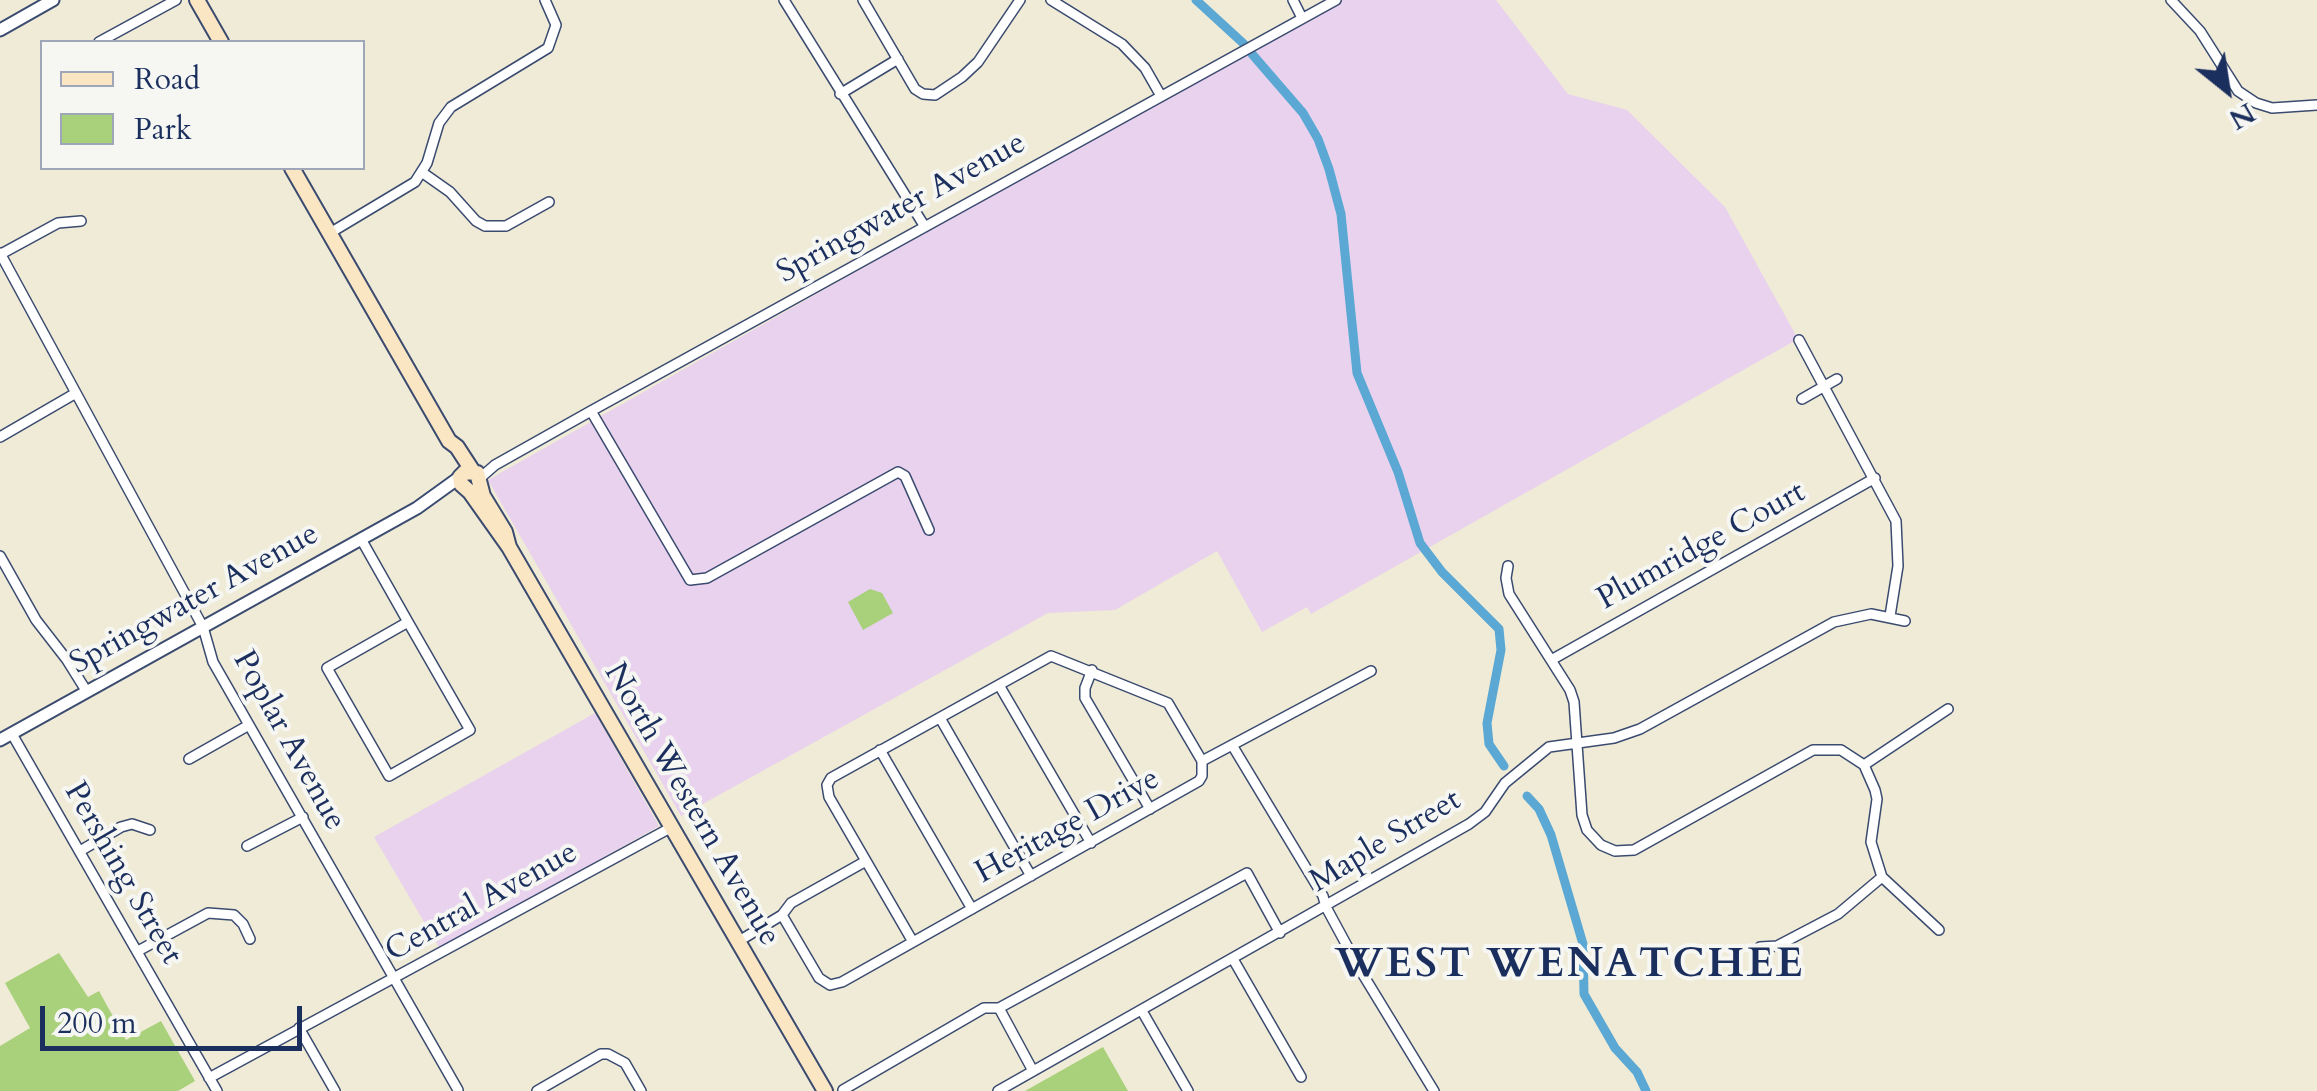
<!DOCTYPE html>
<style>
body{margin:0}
#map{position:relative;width:2317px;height:1091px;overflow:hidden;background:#efebd7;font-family:Cardo,serif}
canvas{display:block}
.legend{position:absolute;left:40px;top:40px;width:325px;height:130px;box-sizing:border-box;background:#f6f6f2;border:2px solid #9ea6b7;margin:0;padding:12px 18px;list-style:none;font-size:30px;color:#1b2f5e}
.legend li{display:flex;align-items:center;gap:20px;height:50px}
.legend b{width:50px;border:2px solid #9ea6b7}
.north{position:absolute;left:2177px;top:40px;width:100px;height:100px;-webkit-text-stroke:8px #f6f6f2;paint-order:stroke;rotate:150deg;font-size:28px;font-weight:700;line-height:40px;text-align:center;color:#1b2f5e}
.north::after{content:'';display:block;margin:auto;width:35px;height:45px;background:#1b2f5e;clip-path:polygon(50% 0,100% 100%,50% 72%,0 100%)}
.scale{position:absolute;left:40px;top:1006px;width:262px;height:45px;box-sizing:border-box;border:5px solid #1b2f5e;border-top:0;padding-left:12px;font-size:30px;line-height:35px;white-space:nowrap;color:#1b2f5e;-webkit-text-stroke:8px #f6f6f2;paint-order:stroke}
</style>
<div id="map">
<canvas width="2317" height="1091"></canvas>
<ul class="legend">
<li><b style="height:12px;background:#fbe6c4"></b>Road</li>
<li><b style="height:28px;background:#a9d07a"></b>Park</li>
</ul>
<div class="north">N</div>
<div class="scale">200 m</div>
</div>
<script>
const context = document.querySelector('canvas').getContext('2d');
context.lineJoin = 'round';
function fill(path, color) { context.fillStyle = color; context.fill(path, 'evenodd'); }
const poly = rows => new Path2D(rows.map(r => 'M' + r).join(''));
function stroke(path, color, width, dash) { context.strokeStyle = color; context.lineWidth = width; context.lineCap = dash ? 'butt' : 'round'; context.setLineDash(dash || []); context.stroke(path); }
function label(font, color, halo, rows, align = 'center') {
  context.font = font + ' Cardo,serif'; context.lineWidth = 8; context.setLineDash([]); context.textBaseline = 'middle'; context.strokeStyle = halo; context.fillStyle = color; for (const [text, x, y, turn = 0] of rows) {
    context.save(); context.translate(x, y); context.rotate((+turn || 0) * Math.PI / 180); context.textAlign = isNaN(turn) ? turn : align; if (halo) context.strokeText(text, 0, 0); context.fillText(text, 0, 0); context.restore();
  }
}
const built = poly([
 [1336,0,1496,0,1568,94,1627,110,1725,207,1798,339,1311,614,1307,607,1262,632,1217,551,1115,610,1048,613,681,816,488,480],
 [595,713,659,826,440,949,374,837]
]);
const green = poly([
 [870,589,882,593,893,613,863,630,848,602],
 [59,953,88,997,99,991,126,1040,161,1021,195,1081,178,1091,0,1091,0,1046,30,1028,5,983],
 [1103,1047,1128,1091,1025,1091]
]);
const canal = poly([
 [1196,0,1244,44],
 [1252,54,1303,113,1318,139,1329,169,1341,214,1357,373,1398,472,1420,543,1442,572,1499,629,1501,650,1487,723,1489,744,1504,766],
 [1527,796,1539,809,1551,835,1583,944,1584,994,1615,1048,1637,1072,1646,1091]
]);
const minor = poly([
 [784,0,925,227],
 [863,0,915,89,923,94,935,95,962,77,978,62,1020,0],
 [1051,0,1122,44,1145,68,1161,96],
 [1293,0,1302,18],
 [2171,0,2200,31,2238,91,2256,103,2272,108,2317,105],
 [99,42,176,0],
 [840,94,898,59],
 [423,173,450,192,476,221,485,226,506,226,549,202],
 [330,233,415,182,427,163,439,123,451,107,548,48,556,25,545,0],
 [0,253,203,627,213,662,458,1090],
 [1,254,58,223,81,221],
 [1799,340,1896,521,1898,566,1890,616],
 [1802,399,1837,379],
 [591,411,690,580,707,578,898,472,905,476,929,530],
 [0,437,76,393],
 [479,479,495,465,591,411,1336,0],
 [361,539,408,622,470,730,389,776,327,668,408,622],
 [0,556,36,620,67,660,87,692],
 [1508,566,1506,578,1509,594,1570,690,1574,702,1582,815,1587,830,1601,845,1615,851,1634,850,1813,750,1841,750,1864,765,1875,790,1877,799,1871,842,1882,877,1939,930],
 [1553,659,1875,478],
 [1092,670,1085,688,1085,698,1150,809],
 [999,685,1091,843],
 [940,718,1031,876],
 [12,734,217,1091],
 [1232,745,1323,896,1326,907,1359,968,1434,1091],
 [880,750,972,909],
 [189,759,249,725],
 [1202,761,1371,671],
 [1864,765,1948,709],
 [247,846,303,817],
 [80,851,121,827,132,824,150,830],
 [782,915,819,978,830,985,842,982,1199,781,1202,776,1202,761,1168,703,1051,656,831,778,827,785,829,797,913,942],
 [739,941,782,915,791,903,866,861],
 [1760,947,1777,946,1838,914,1882,877],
 [138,951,208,913,234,915,243,924,250,939],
 [1233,959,1301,1077],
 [999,1008,1247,873,1280,933],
 [1142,1011,1188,1091],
 [299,1028,335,1091],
 [209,1078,672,827],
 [843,1090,984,1008,999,1008,1033,1071],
 [537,1091,601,1054,608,1054,625,1063,641,1091],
 [998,1091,1469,824,1485,812,1505,783,1549,747,1614,738,1640,729,1834,622,1871,614,1905,621]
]);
const tertiary = poly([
 [0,30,53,0],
 [0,740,417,508,460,477]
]);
const secondary = poly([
 [197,0,221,42],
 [292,168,449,441,457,447,472,470],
 [509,547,505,532,483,496,477,473,465,472,460,477,461,484,470,492,509,547,825,1091]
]);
const streetNames = [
 ["Springwater Avenue",902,209,-29],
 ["Plumridge Court",1702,547,-29],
 ["Springwater Avenue",195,600,-29],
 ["Poplar Avenue",288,741,61],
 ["North Western Avenue",691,805,60],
 ["Heritage Drive",1068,827,-29],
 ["Maple Street",1386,842,-31],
 ["Pershing Street",122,874,60],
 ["Central Avenue",482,903,-29]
];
const districtNames = [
 ["WEST WENATCHEE",1570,966]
];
fill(built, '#e9d2ed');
fill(green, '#a9d07a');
stroke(canal, '#5aa8d3', 9);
stroke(minor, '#3b4b70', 12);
stroke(tertiary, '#3b4b70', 15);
stroke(secondary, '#3b4b70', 18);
stroke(minor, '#fff', 9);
stroke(tertiary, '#fff', 11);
stroke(secondary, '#fbe6c4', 14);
label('32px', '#1b2f5e', '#f6f6f2', streetNames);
context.letterSpacing = '2.5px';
label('bold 42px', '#1b2f5e', '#f6f6f2', districtNames);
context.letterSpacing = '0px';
</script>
